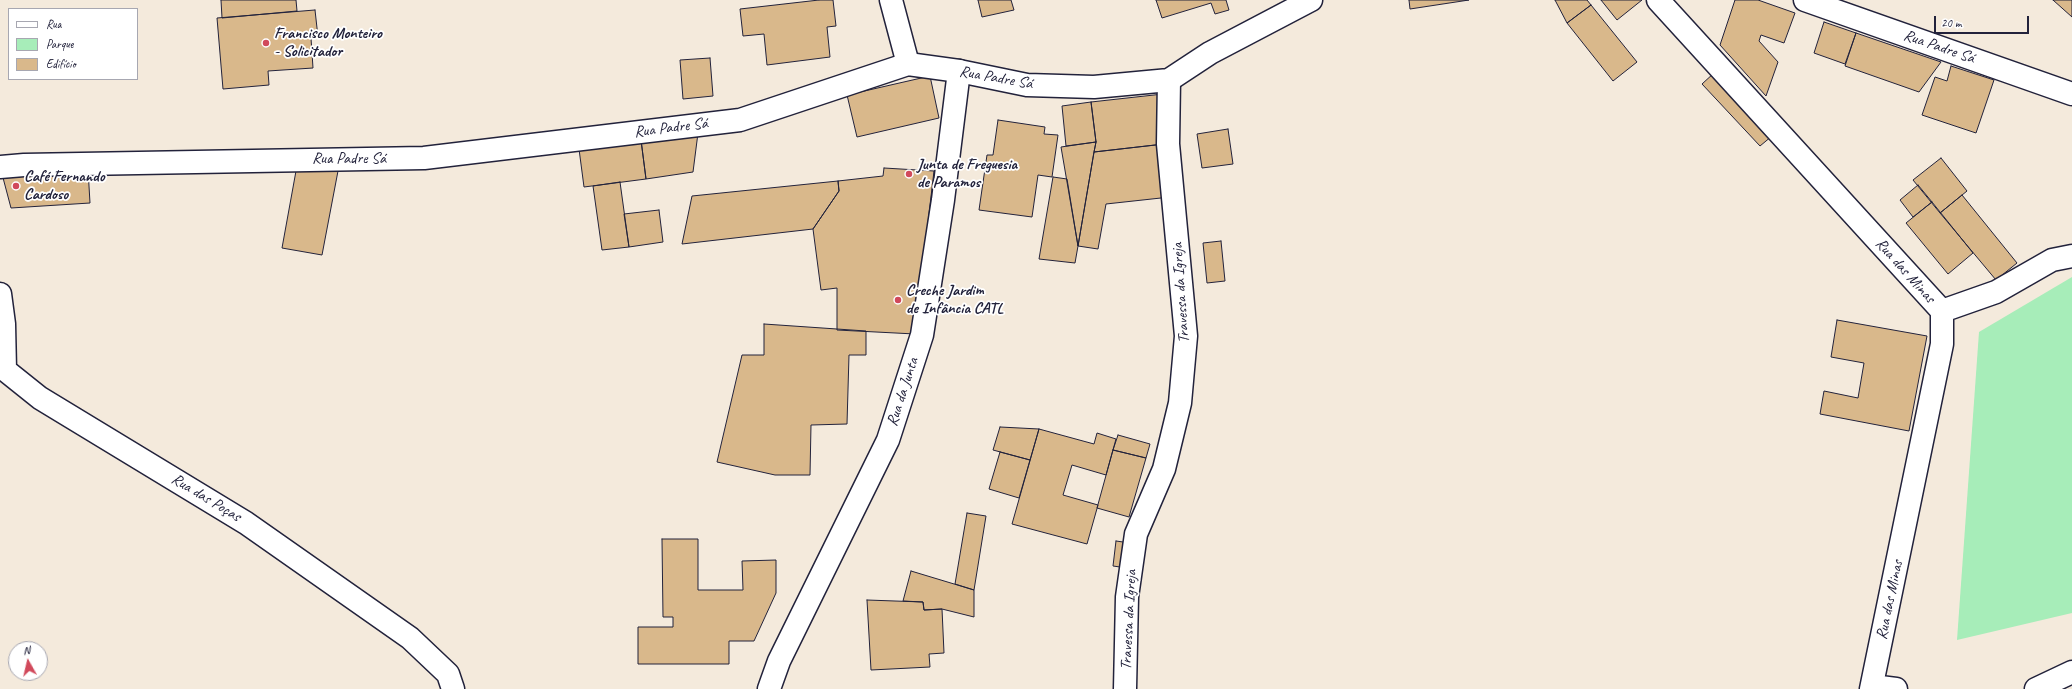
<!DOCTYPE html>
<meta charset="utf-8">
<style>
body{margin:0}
#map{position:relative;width:2072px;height:689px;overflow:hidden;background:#f4eadc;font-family:Caveat,sans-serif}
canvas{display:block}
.legend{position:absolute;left:8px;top:8px;width:130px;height:72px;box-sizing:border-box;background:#fff;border:1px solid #a7a7b1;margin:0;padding:5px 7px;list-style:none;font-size:12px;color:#22223b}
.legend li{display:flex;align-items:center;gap:8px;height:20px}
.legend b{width:20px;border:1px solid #a7a7b1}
.north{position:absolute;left:8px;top:641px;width:40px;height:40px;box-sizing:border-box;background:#fff;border:1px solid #a7a7b1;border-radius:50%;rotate:352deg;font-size:11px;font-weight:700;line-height:16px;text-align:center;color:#22223b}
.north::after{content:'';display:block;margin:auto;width:14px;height:18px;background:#d1495b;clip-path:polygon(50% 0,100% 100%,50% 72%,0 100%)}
.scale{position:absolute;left:1934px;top:16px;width:95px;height:18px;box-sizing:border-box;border:2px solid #22223b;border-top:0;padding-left:5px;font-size:12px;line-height:14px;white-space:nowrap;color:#22223b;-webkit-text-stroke:3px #fff;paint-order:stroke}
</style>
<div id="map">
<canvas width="2072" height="689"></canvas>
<ul class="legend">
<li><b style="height:5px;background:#fff"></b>Rua</li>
<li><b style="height:11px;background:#a7edb9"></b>Parque</li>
<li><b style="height:11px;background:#d9b88b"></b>Edifício</li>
</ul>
<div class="north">N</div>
<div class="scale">20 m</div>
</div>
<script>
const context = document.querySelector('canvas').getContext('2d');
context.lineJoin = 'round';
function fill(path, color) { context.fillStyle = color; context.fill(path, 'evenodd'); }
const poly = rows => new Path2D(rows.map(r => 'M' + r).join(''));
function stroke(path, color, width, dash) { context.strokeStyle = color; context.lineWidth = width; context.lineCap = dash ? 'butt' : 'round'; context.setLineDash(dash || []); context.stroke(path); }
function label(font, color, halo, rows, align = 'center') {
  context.font = font + ' Caveat,sans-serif'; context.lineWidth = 3.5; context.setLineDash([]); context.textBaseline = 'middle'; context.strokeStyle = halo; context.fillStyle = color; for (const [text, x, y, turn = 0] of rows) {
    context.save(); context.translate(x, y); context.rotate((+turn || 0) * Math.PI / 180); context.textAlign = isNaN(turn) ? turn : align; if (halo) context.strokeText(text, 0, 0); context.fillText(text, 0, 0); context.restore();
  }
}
const green = poly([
 [2072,277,2072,613,1957,640,1979,332]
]);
const building = poly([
 [221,0,296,0,297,11,222,18,221,0],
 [819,0,833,0,836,26,827,27,830,57,767,65,764,34,743,36,740,9,819,0],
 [978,0,1011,0,1014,10,982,17,978,0],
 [1156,0,1226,0,1229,10,1215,14,1211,3,1162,18,1156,0],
 [1409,0,1469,0,1410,9,1409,0],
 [1555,0,1587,0,1591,5,1567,23,1555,0],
 [1601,0,1642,0,1617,20,1601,0],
 [1735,0,1758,0,1795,13,1784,43,1761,35,1759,41,1778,62,1766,96,1720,45,1735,0],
 [2053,0,2072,0,2072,17,2053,0],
 [1591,5,1637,62,1613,81,1567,23,1591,5],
 [315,10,318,37,311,38,313,68,268,71,269,85,223,89,217,18,315,10],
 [1824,22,1856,33,1845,64,1814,53,1824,22],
 [1856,33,1941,62,1919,92,1845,66,1856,33],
 [710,58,713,96,683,99,680,60,710,58],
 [1951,66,1994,80,1976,133,1922,115,1935,77,1947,81,1951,66],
 [1714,73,1772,136,1760,146,1702,84,1714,73],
 [930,76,939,118,857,137,847,95,930,76],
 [1163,94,1164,144,1094,152,1096,142,1091,102,1163,94],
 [1091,102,1096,142,1066,146,1062,106,1091,102],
 [998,120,1045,127,1044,134,1058,135,1052,177,1038,175,1032,217,979,210,987,155,993,155,998,120],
 [1228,129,1233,164,1202,168,1197,134,1228,129],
 [698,133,693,172,646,179,641,140,698,133],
 [641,140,646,179,584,187,579,149,641,140],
 [1096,142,1094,152,1078,246,1061,147,1096,142],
 [1164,144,1170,197,1106,204,1098,249,1078,246,1094,152,1164,144],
 [1941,158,1967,191,1940,213,1913,180,1941,158],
 [884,168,934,171,915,334,837,330,837,288,821,290,813,229,839,191,838,181,883,176,884,168],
 [88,169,90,203,11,208,2,174,88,169],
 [296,171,338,171,322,255,282,248,296,171],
 [1053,177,1067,179,1078,246,1075,263,1039,259,1053,177],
 [838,181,839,191,813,229,682,244,692,196,838,181],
 [620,182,629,247,602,250,593,186,620,182],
 [1918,185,1932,202,1913,217,1900,200,1918,185],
 [1962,195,2017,263,1996,280,1940,213,1962,195],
 [1932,202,1973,253,1948,274,1906,223,1932,202],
 [659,210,663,242,629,247,624,214,659,210],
 [1221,241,1225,281,1207,283,1203,243,1221,241],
 [1837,320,1927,336,1909,431,1820,414,1824,391,1858,398,1864,363,1831,357,1837,320],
 [764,324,866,331,866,355,849,355,847,424,811,425,810,475,775,475,717,462,742,355,764,355,764,324],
 [1000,427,1039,429,1030,460,993,450,1000,427],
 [1039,429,1094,444,1097,433,1116,439,1106,475,1072,465,1063,495,1098,505,1087,544,1012,524,1039,429],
 [1118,435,1150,444,1146,458,1113,450,1118,435],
 [1113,450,1146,458,1129,517,1097,508,1113,450],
 [1000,452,1030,460,1019,498,989,489,1000,452],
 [967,513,986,516,974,590,955,584,967,513],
 [662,539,698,539,698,590,743,590,742,561,776,560,776,593,754,641,729,641,729,664,638,664,638,627,673,627,673,617,663,617,662,539],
 [1116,541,1130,543,1127,568,1113,566,1116,541],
 [911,571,974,590,974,617,942,609,924,610,923,602,903,601,911,571],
 [867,600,923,602,924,610,942,609,944,653,929,654,930,667,871,670,867,600]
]);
const minor = poly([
 [891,0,908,64],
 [1658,0,1942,311,1942,344,1871,689],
 [0,294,4,324,5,370,40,398,246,523,410,638,448,674,453,689],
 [1942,311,1996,292,2052,260,2072,256],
 [1872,686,1896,689],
 [769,689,779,661,888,440,922,335,943,200,959,71],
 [1125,689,1127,597,1136,534,1164,469,1180,403,1186,336,1168,144,1169,80],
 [2036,689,2072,672]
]);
const tertiary = poly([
 [1805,0,2072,94],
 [0,167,24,165,424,158,740,120,908,64,959,71,1027,85,1094,87,1169,80,1210,53,1311,0]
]);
const markers = [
 [266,43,4,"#d1495b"],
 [909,174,4,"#d1495b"],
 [16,186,4,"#d1495b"],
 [898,300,4,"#d1495b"]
];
const poiNames = [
 ["Francisco Monteiro",274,34],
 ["- Solicitador",274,52],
 ["Junta de Freguesia",917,165],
 ["de Paramos",917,183],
 ["Café Fernando",24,177],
 ["Cardoso",24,195],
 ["Creche Jardim",906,291],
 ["de Infância CATL",906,309]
];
const streetNames = [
 ["Rua Padre Sá",1939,47,19],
 ["Rua Padre Sá",996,78,10],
 ["Rua Padre Sá",671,128,-7],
 ["Rua Padre Sá",349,159],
 ["Rua das Minas",1905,271,48],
 ["Travessa da Igreja",1181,293,-94],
 ["Rua da Junta",903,392,-72],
 ["Rua das Poças",206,498,31],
 ["Rua das Minas",1890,600,-78],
 ["Travessa da Igreja",1129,620,-87]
];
fill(green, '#a7edb9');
fill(building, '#d9b88b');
stroke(building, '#22223b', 1);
stroke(minor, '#22223b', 25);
stroke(tertiary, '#22223b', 25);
stroke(minor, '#fff', 22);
stroke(tertiary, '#fff', 22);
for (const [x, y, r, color] of markers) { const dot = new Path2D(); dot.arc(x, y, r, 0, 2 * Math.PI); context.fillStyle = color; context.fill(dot); stroke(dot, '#fff', 1.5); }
label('bold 16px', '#22223b', '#fff', poiNames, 'left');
label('16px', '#22223b', '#fff', streetNames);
</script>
